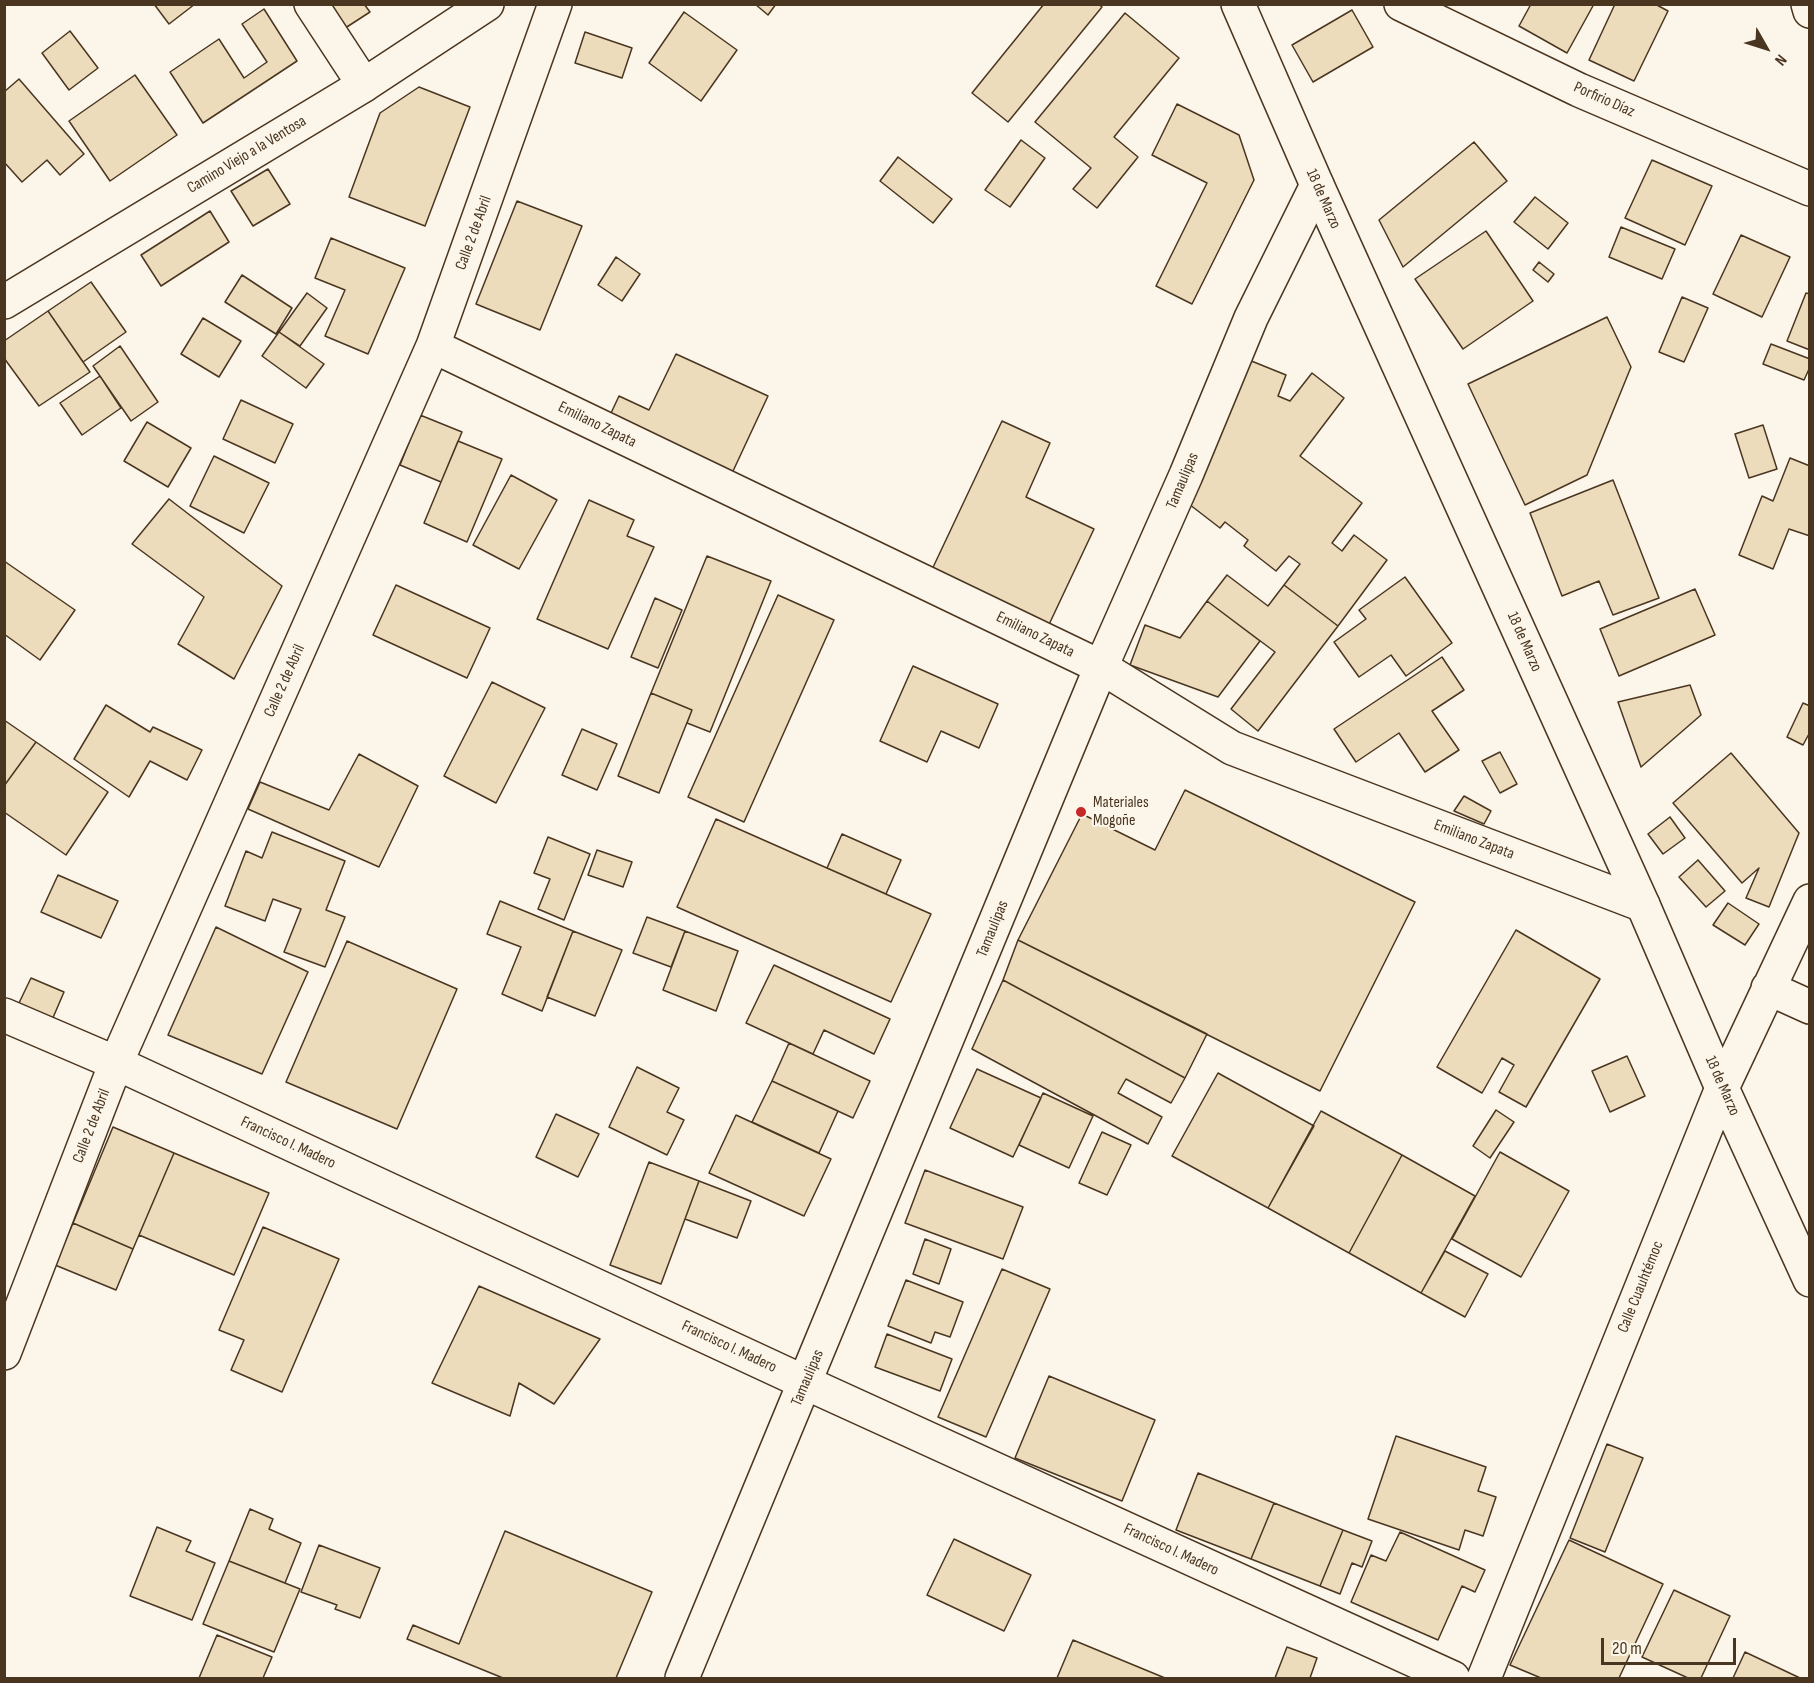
<!DOCTYPE html>
<meta charset="utf-8">
<style>
body{margin:0}
#map{position:relative;width:1814px;height:1683px;overflow:hidden;background:#fbf6e9;font-family:"Sofia Sans Condensed",sans-serif}
canvas{display:block}
.frame{position:absolute;inset:0;border:6px solid #4a3520;pointer-events:none}
.north{position:absolute;left:1736px;top:18px;width:60px;height:60px;-webkit-text-stroke:4px #fbf6e9;paint-order:stroke;rotate:129deg;font-size:16px;font-weight:700;line-height:24px;text-align:center;color:#4a3520}
.north::after{content:'';display:block;margin:auto;width:21px;height:27px;background:#4a3520;clip-path:polygon(50% 0,100% 100%,50% 72%,0 100%)}
.scale{position:absolute;left:1601px;top:1638px;width:135px;height:27px;box-sizing:border-box;border:3px solid #4a3520;border-top:0;padding-left:8px;font-size:18px;line-height:21px;white-space:nowrap;color:#4a3520;-webkit-text-stroke:4px #fbf6e9;paint-order:stroke}
</style>
<div id="map">
<canvas width="1814" height="1683"></canvas>
<div class="frame"></div>
<div class="north">N</div>
<div class="scale">20 m</div>
</div>
<script>
const context = document.querySelector('canvas').getContext('2d');
context.lineJoin = 'round';
function fill(path, color) { context.fillStyle = color; context.fill(path, 'evenodd'); }
const poly = rows => new Path2D(rows.map(r => 'M' + r).join(''));
function stroke(path, color, width, dash) { context.strokeStyle = color; context.lineWidth = width; context.lineCap = dash ? 'butt' : 'round'; context.setLineDash(dash || []); context.stroke(path); }
function label(font, color, halo, rows, align = 'center') {
  context.font = font + ' "Sofia Sans Condensed",sans-serif'; context.lineWidth = 4.5; context.setLineDash([]); context.textBaseline = 'middle'; context.strokeStyle = halo; context.fillStyle = color; for (const [text, x, y, turn = 0] of rows) {
    context.save(); context.translate(x, y); context.rotate((+turn || 0) * Math.PI / 180); context.textAlign = isNaN(turn) ? turn : align; if (halo) context.strokeText(text, 0, 0); context.fillText(text, 0, 0); context.restore();
  }
}
const building = poly([
 [154,4,195,4,169,24,154,4],
 [317,4,364,4,370,12,336,34,317,4],
 [755,4,776,4,768,15,755,4],
 [1044,4,1098,4,1102,7,1008,122,972,93,1044,4],
 [1531,4,1594,4,1567,53,1519,26,1531,4],
 [1615,4,1655,4,1668,11,1634,81,1589,60,1615,4],
 [264,9,297,61,203,123,170,72,219,39,244,78,267,62,242,24,264,9],
 [1352,10,1373,47,1313,82,1292,45,1352,10],
 [684,12,737,50,701,101,649,63,684,12],
 [1125,13,1179,58,1114,137,1138,157,1097,208,1073,189,1091,168,1035,122,1125,13],
 [70,31,98,68,69,90,42,53,70,31],
 [585,32,632,48,622,78,575,63,585,32],
 [135,75,177,135,110,181,69,121,135,75],
 [19,79,84,154,60,175,47,160,22,182,4,162,4,92,19,79],
 [419,87,470,107,425,226,349,197,380,113,419,87],
 [1177,104,1239,135,1254,180,1192,304,1156,286,1207,183,1152,155,1177,104],
 [1021,140,1045,158,1010,207,985,190,1021,140],
 [1474,142,1507,181,1403,267,1379,220,1474,142],
 [898,157,952,199,933,223,880,181,898,157],
 [1652,160,1712,186,1685,245,1625,218,1652,160],
 [268,169,290,204,253,226,231,191,268,169],
 [1535,197,1568,223,1548,249,1514,222,1535,197],
 [517,201,582,226,540,330,476,304,517,201],
 [210,211,229,242,161,286,141,255,210,211],
 [1621,227,1675,249,1662,279,1609,257,1621,227],
 [1486,231,1533,301,1463,349,1415,279,1486,231],
 [1741,235,1790,257,1762,317,1713,294,1741,235],
 [331,238,405,268,368,354,325,336,345,290,315,278,331,238],
 [616,257,640,274,622,301,598,285,616,257],
 [1539,262,1554,274,1548,282,1533,270,1539,262],
 [242,275,292,308,276,334,225,302,242,275],
 [91,282,126,332,83,362,48,311,91,282],
 [307,293,327,308,300,346,279,332,307,293],
 [1806,293,1810,294,1810,350,1787,341,1806,293],
 [1682,297,1708,308,1684,362,1659,352,1682,297],
 [48,311,90,372,39,406,4,358,4,341,48,311],
 [1607,317,1631,367,1587,475,1525,505,1468,384,1607,317],
 [203,318,241,341,219,377,181,354,203,318],
 [279,332,324,364,306,388,262,356,279,332],
 [1771,344,1810,359,1810,367,1804,380,1763,364,1771,344],
 [120,346,158,402,131,421,93,366,120,346],
 [676,354,768,396,727,484,604,428,619,396,649,410,676,354],
 [1244,358,1286,375,1278,396,1290,401,1312,373,1344,398,1300,456,1362,503,1332,543,1342,551,1354,535,1387,560,1338,626,1284,585,1300,564,1289,556,1276,571,1244,546,1248,540,1225,522,1220,528,1185,501,1244,358],
 [100,376,121,408,82,435,60,403,100,376],
 [241,400,293,424,275,463,223,439,241,400],
 [420,415,462,432,441,482,400,465,420,415],
 [1002,421,1050,443,1026,497,1094,529,1045,633,928,578,1002,421],
 [147,422,191,448,168,487,124,461,147,422],
 [1763,425,1777,469,1749,478,1735,434,1763,425],
 [458,441,502,459,467,542,424,523,458,441],
 [214,456,269,483,244,533,190,506,214,456],
 [1790,458,1810,466,1810,536,1789,529,1773,569,1739,555,1762,496,1773,501,1790,458],
 [511,475,557,500,519,569,473,545,511,475],
 [1613,480,1659,598,1613,615,1599,581,1562,596,1530,513,1613,480],
 [169,499,282,586,234,679,178,644,204,597,132,544,169,499],
 [589,500,634,520,627,536,654,547,608,649,537,619,589,500],
 [707,556,771,581,710,732,687,723,692,710,651,693,707,556],
 [4,561,75,610,40,660,4,634,4,561],
 [1227,575,1268,606,1284,585,1338,626,1258,731,1231,709,1275,652,1207,601,1227,575],
 [1405,577,1452,643,1406,676,1391,655,1359,677,1334,642,1366,619,1359,610,1405,577],
 [396,585,490,628,467,678,373,635,396,585],
 [1695,589,1715,635,1619,676,1600,629,1695,589],
 [778,595,834,620,744,822,688,797,778,595],
 [655,598,682,610,658,668,631,657,655,598],
 [1207,601,1260,641,1218,697,1130,665,1145,625,1180,638,1207,601],
 [1442,657,1464,690,1432,711,1459,750,1425,772,1399,733,1356,762,1334,729,1442,657],
 [913,666,998,704,979,748,941,731,927,762,880,741,913,666],
 [492,682,545,708,496,803,444,776,492,682],
 [1690,685,1701,715,1641,767,1618,702,1690,685],
 [651,693,692,710,659,793,618,776,651,693],
 [1803,703,1810,706,1810,732,1803,745,1787,737,1803,703],
 [106,705,150,732,153,727,202,750,187,780,150,761,129,797,74,759,106,705],
 [4,720,36,742,4,786,4,720],
 [582,729,617,744,597,790,562,775,582,729],
 [36,742,108,792,66,855,4,812,4,786,36,742],
 [1500,752,1517,784,1500,793,1482,761,1500,752],
 [1731,753,1799,833,1769,907,1746,898,1759,868,1742,883,1673,803,1731,753],
 [359,754,418,786,379,867,248,809,260,782,329,810,359,754],
 [1185,790,1415,902,1320,1091,1018,940,1082,814,1155,850,1185,790],
 [1464,796,1491,811,1484,824,1454,811,1464,796],
 [1670,817,1685,838,1663,854,1648,834,1670,817],
 [716,819,931,914,891,1002,677,907,716,819],
 [272,832,345,861,326,910,345,917,325,967,284,952,301,909,273,899,265,921,225,906,246,851,262,858,272,832],
 [842,834,901,860,886,894,827,868,842,834],
 [548,837,590,854,564,920,538,909,550,879,534,873,548,837],
 [597,850,632,862,623,887,588,875,597,850],
 [1698,860,1725,891,1706,907,1679,877,1698,860],
 [58,875,118,901,101,938,41,912,58,875],
 [500,901,573,931,542,1011,502,994,521,947,487,934,500,901],
 [1728,903,1759,924,1745,945,1713,925,1728,903],
 [647,917,685,931,671,967,633,953,647,917],
 [216,927,308,972,262,1074,168,1035,216,927],
 [1516,930,1600,979,1526,1107,1499,1092,1514,1065,1502,1058,1482,1093,1437,1067,1516,930],
 [573,931,622,950,595,1016,547,997,573,931],
 [685,931,738,951,716,1011,663,990,685,931],
 [1018,940,1207,1034,1185,1078,1003,980,1018,940],
 [347,941,457,989,397,1129,286,1082,347,941],
 [774,965,890,1019,874,1054,824,1030,813,1054,746,1023,774,965],
 [31,978,64,992,52,1020,18,1005,31,978],
 [1003,980,1185,1078,1171,1103,1126,1079,1118,1093,1162,1117,1148,1144,972,1049,1003,980],
 [789,1043,870,1081,853,1118,772,1081,789,1043],
 [1627,1056,1645,1096,1610,1112,1592,1071,1627,1056],
 [637,1067,679,1088,667,1112,684,1120,667,1155,609,1127,637,1067],
 [977,1069,1041,1098,1013,1157,950,1128,977,1069],
 [1218,1073,1314,1126,1268,1208,1172,1156,1218,1073],
 [772,1081,838,1111,819,1153,752,1122,772,1081],
 [1043,1093,1093,1116,1069,1168,1019,1145,1043,1093],
 [1496,1110,1514,1122,1490,1158,1473,1146,1496,1110],
 [1321,1111,1402,1155,1349,1253,1268,1208,1321,1111],
 [556,1114,599,1134,578,1177,536,1157,556,1114],
 [736,1115,831,1159,804,1216,709,1173,736,1115],
 [113,1127,174,1153,133,1249,73,1223,113,1127],
 [1102,1132,1131,1145,1107,1195,1079,1183,1102,1132],
 [1500,1152,1569,1191,1521,1277,1452,1239,1500,1152],
 [174,1153,269,1193,234,1275,139,1235,174,1153],
 [1402,1155,1475,1196,1421,1293,1349,1253,1402,1155],
 [649,1162,699,1181,661,1284,610,1265,649,1162],
 [925,1170,1023,1207,1003,1259,905,1223,925,1170],
 [699,1181,751,1201,737,1238,685,1219,699,1181],
 [73,1223,133,1249,116,1290,55,1265,73,1223],
 [263,1227,339,1259,282,1392,231,1370,244,1340,219,1330,263,1227],
 [925,1239,951,1249,939,1284,913,1274,925,1239],
 [1445,1251,1488,1274,1465,1317,1421,1293,1445,1251],
 [1002,1269,1050,1289,986,1437,938,1417,1002,1269],
 [906,1280,963,1302,950,1337,935,1332,931,1343,888,1326,906,1280],
 [479,1286,600,1339,554,1404,519,1383,510,1416,432,1383,479,1286],
 [887,1334,952,1359,940,1391,875,1367,887,1334],
 [1049,1376,1155,1420,1122,1501,1015,1458,1049,1376],
 [1396,1436,1486,1467,1478,1491,1496,1497,1483,1536,1465,1530,1459,1550,1368,1519,1396,1436],
 [1607,1444,1643,1458,1605,1552,1570,1538,1607,1444],
 [1198,1473,1274,1503,1251,1559,1176,1530,1198,1473],
 [1274,1503,1343,1530,1320,1586,1251,1559,1274,1503],
 [250,1509,273,1519,269,1529,301,1543,285,1583,229,1561,250,1509],
 [157,1527,191,1541,186,1551,215,1563,192,1620,130,1596,157,1527],
 [1343,1530,1372,1541,1362,1567,1352,1563,1340,1594,1320,1586,1343,1530],
 [505,1531,652,1592,616,1678,503,1678,407,1639,413,1625,459,1644,505,1531],
 [1400,1532,1485,1570,1475,1592,1462,1586,1438,1640,1351,1602,1371,1555,1386,1561,1400,1532],
 [954,1539,1031,1575,1004,1631,927,1595,954,1539],
 [1569,1540,1663,1584,1619,1678,1541,1678,1510,1665,1569,1540],
 [319,1545,380,1568,360,1618,335,1609,337,1605,301,1592,319,1545],
 [229,1561,300,1589,274,1652,203,1624,229,1561],
 [1674,1590,1730,1616,1701,1678,1688,1678,1642,1657,1674,1590],
 [217,1635,272,1657,263,1678,199,1678,217,1635],
 [1073,1640,1165,1678,1057,1678,1073,1640],
 [1287,1647,1317,1658,1310,1678,1275,1678,1287,1647],
 [1745,1652,1800,1678,1733,1678,1745,1652]
]);
const street = poly([
 [311,4,364,85],
 [1401,4,1579,90,1810,189],
 [1808,4,1810,11],
 [433,346,1101,667,1232,748,1643,905],
 [1768,988,1810,1007],
 [4,1015,116,1063,806,1383,1453,1678],
 [4,1353,116,1063,433,346,555,4],
 [682,1678,1101,667,1186,475,1251,318,1317,185],
 [1484,1678,1722,1088,1810,901]
]);
const secondary = poly([
 [1238,4,1317,185,1643,905,1722,1088,1810,1280],
 [4,302,364,85,487,4]
]);
const markers = [
 [1081,812,6,"#c62828"]
];
const streetNames = [
 ["Porfirio Díaz",1604,100,24],
 ["Camino Viejo a la Ventosa",247,155,-31],
 ["18 de Marzo",1323,199,66],
 ["Calle 2 de Abril",474,233,-70],
 ["Emiliano Zapata",597,425,26],
 ["Tamaulipas",1183,481,-67],
 ["Emiliano Zapata",1035,635,26],
 ["18 de Marzo",1524,642,66],
 ["Calle 2 de Abril",285,681,-66],
 ["Emiliano Zapata",1474,840,21],
 ["Tamaulipas",993,929,-68],
 ["18 de Marzo",1722,1086,66],
 ["Calle 2 de Abril",92,1126,-69],
 ["Francisco I. Madero",288,1143,25],
 ["Calle Cuauhtémoc",1641,1287,-68],
 ["Francisco I. Madero",729,1347,25],
 ["Tamaulipas",808,1378,-67],
 ["Francisco I. Madero",1171,1550,25]
];
const poiNames = [
 ["Materiales",1093,803],
 ["Mogoñe",1093,821]
];
fill(building, '#ecdcbc');
stroke(building, '#4a3520', 1.5);
stroke(street, '#4a3520', 36);
stroke(secondary, '#4a3520', 36);
stroke(street, '#fbf6e9', 33);
stroke(secondary, '#fbf6e9', 33);
for (const [x, y, r, color] of markers) { const dot = new Path2D(); dot.arc(x, y, r, 0, 2 * Math.PI); context.fillStyle = color; context.fill(dot); stroke(dot, '#fbf6e9', 2); }
label('16px', '#4a3520', '#fbf6e9', streetNames);
label('16px', '#4a3520', '#fbf6e9', poiNames, 'left');
</script>
